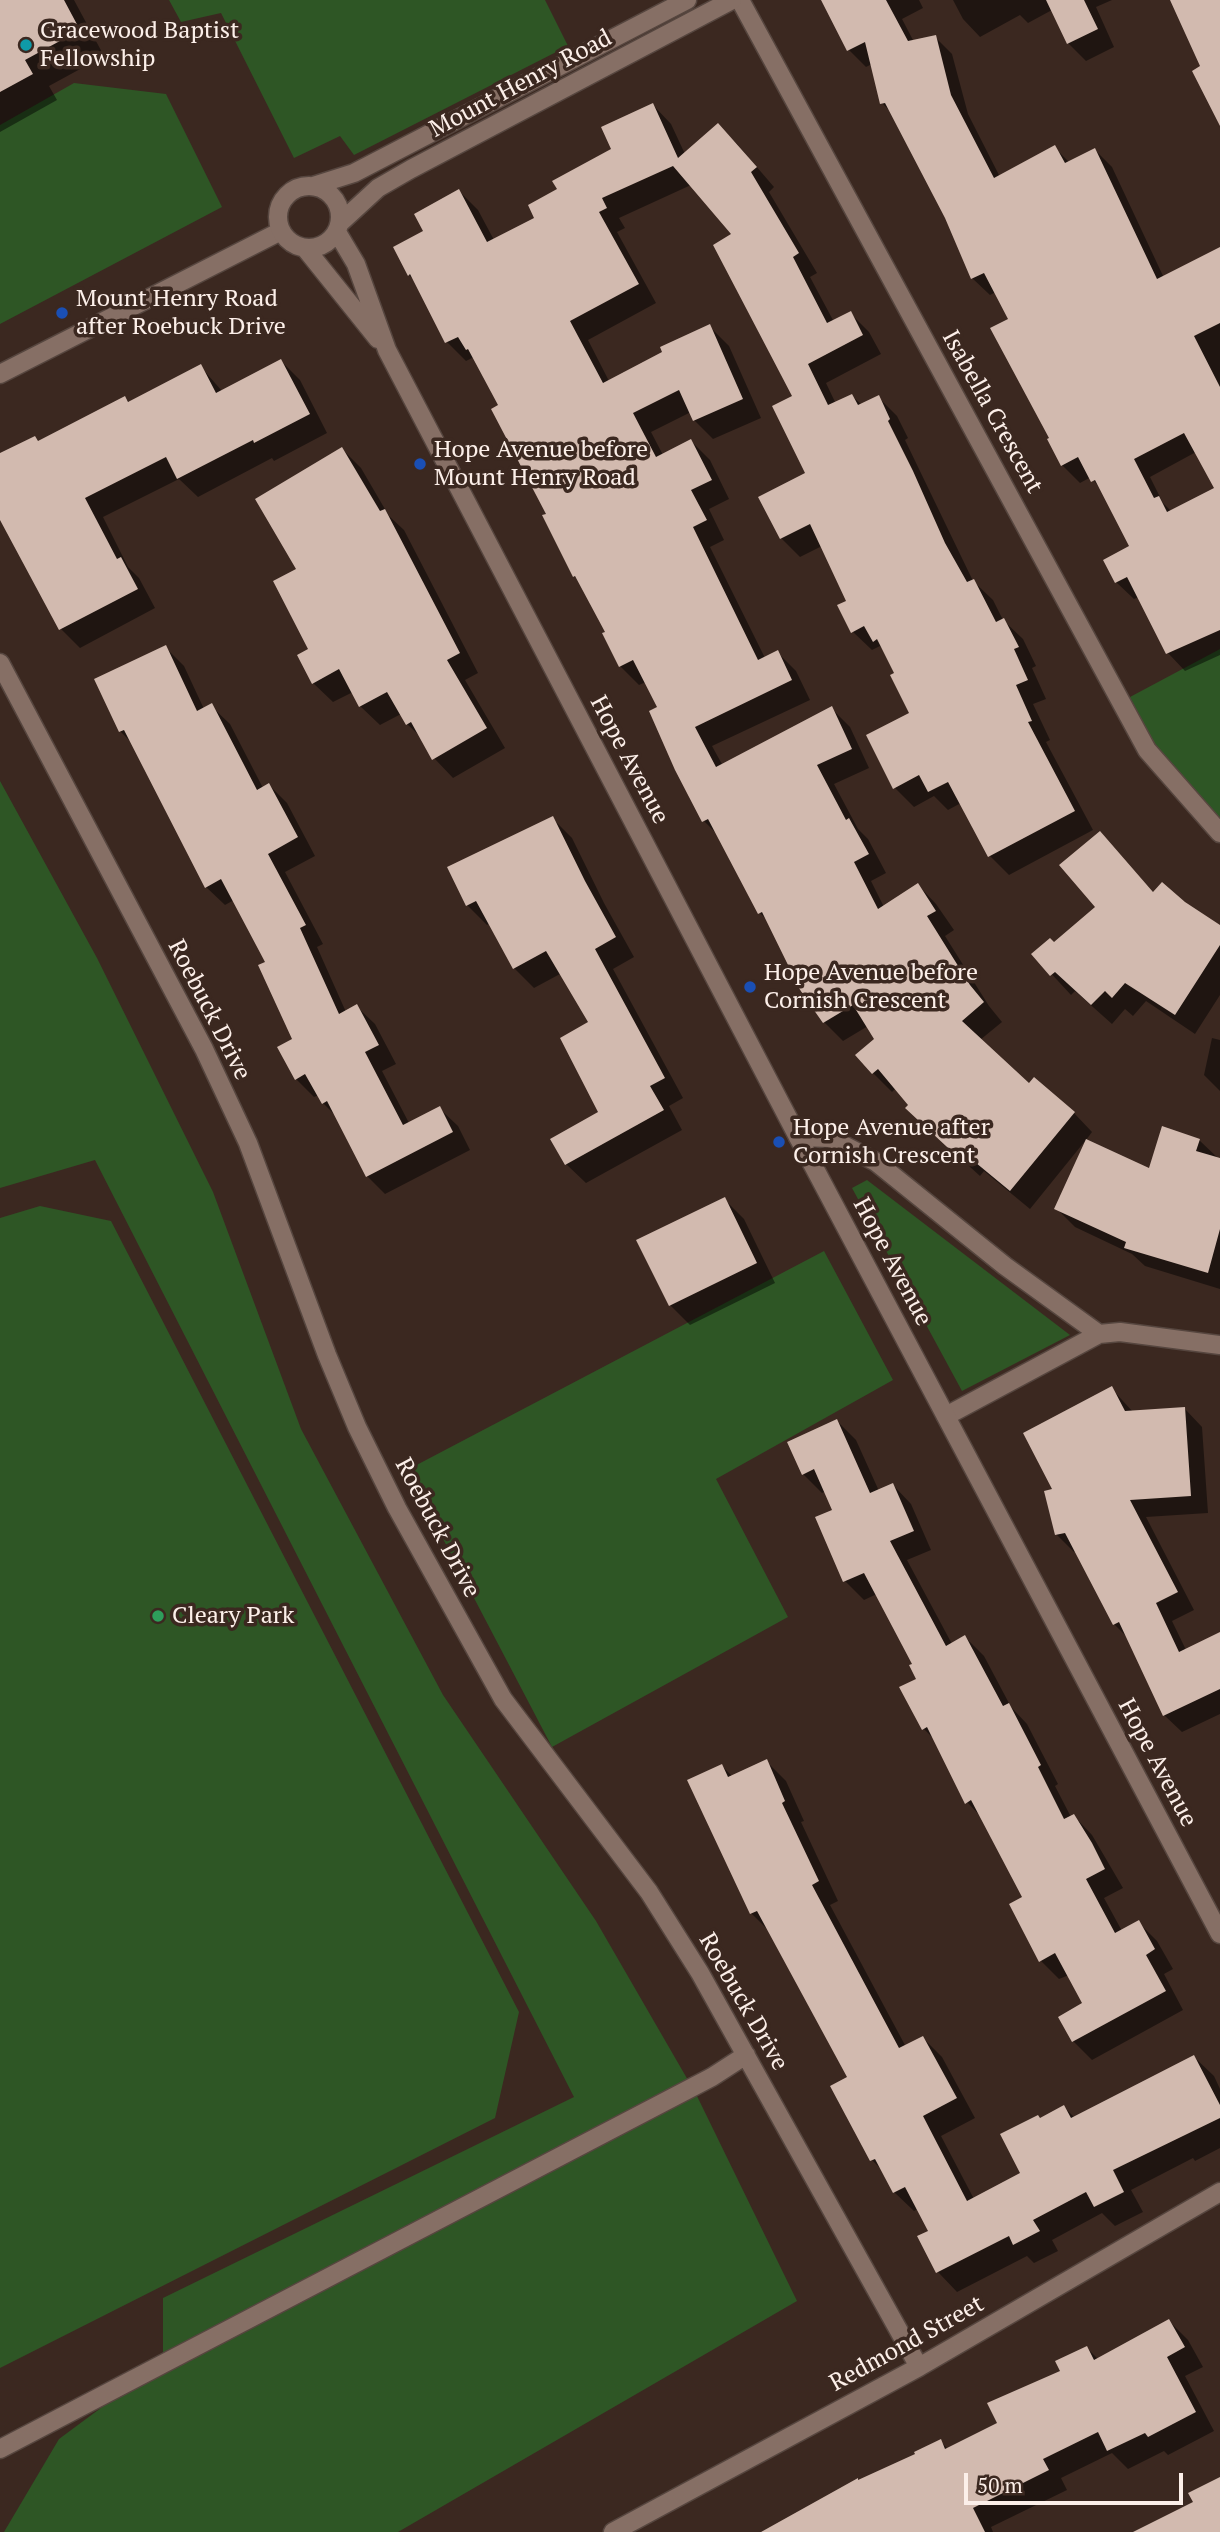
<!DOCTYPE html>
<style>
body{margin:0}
#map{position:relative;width:1220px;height:2532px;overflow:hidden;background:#3b2820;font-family:"PT Serif",serif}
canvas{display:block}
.scale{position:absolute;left:964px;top:2473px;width:219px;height:32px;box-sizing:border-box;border:4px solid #fcefe9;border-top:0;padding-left:9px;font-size:21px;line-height:24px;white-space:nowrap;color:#fcefe9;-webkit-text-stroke:5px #3b2820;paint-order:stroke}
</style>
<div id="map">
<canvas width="1220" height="2532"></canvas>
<div class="scale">50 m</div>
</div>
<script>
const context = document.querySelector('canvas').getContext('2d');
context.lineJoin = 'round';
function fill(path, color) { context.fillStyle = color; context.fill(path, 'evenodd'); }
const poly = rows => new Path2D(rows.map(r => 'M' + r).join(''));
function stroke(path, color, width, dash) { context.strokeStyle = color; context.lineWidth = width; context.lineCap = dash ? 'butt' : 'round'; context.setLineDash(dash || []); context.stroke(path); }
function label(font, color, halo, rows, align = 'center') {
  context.font = font + ' "PT Serif",serif'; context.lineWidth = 7; context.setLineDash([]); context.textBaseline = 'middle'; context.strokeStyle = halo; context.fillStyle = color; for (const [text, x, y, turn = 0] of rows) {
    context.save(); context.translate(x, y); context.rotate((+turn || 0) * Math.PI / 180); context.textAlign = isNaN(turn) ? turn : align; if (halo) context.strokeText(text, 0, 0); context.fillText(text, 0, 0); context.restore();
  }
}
const green = poly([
 [169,0,545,0,568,46,354,155,340,136,294,158,221,13,181,22],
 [74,83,166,94,222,207,0,324,0,125],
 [1220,649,1220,821,1154,744,1130,697],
 [0,781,97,958,213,1192,301,1429,443,1695,596,1921,696,2094,797,2301,398,2532,4,2532,59,2439,163,2362,163,2298,574,2097,95,1160,0,1188],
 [867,1180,1070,1335,962,1391,852,1188],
 [40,1206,111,1221,519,2012,495,2118,0,2368,0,1218],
 [824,1251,893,1380,716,1479,788,1617,552,1747,407,1470]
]);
const shadow = poly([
 [0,0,74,0,104,56,49,86,57,100,0,132],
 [832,0,919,0,923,8,902,19,914,42,935,37,952,54,968,114,1000,177,1055,148,1070,163,1095,150,1112,167,1164,278,1220,249,1220,655,1185,671,1168,653,1139,597,1134,599,1116,582,1131,547,1103,492,1091,477,1080,483,1062,465,1010,320,996,292,990,295,972,278,946,217,894,115,882,103,872,64,866,67,849,50],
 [1196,452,1217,489,1172,512,1163,503,1150,477],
 [953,0,1112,0,1096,7,1114,47,1086,61,1068,43,1052,10,1028,23,1020,15,980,37,963,19],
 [653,105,671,124,685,154,718,125,737,144,774,187,769,192,817,273,810,277,834,322,850,313,869,332,881,354,826,383,836,404,852,396,862,405,878,397,897,416,908,438,905,440,973,581,993,600,1003,620,1023,639,1036,666,1032,668,1046,699,1033,704,1050,740,1046,742,1093,830,1009,875,990,856,961,803,948,810,934,796,914,807,895,788,912,714,885,652,880,646,872,650,853,632,848,601,822,546,800,557,781,538,760,498,807,474,794,397,734,234,691,185,619,218,625,228,617,232,656,303,588,340,609,381,710,327,729,346,761,418,713,439,694,420,691,412,651,432,663,455,691,441,710,460,729,499,709,509,724,540,710,547,765,658,777,652,796,671,810,700,712,746,723,766,831,708,850,727,869,768,834,784,858,829,868,839,886,873,871,881,884,907,918,885,936,904,954,930,945,936,989,1006,1002,1022,980,1040,1029,1085,1074,1113,1092,1132,1086,1140,1150,1170,1199,1140,1220,1160,1220,1289,1145,1266,1132,1254,1075,1227,1056,1208,1085,1141,1030,1209,984,1171,980,1176,926,1127,896,1088,892,1092,873,1073,877,1040,868,1026,843,1041,824,1022,792,968,768,921,760,913,719,836,704,821,660,708,646,682,639,685,620,666,607,633,581,582,574,576,500,406,474,357,466,361,447,342,414,280,409,275,459,191,478,210,494,240,537,218,559,190,613,149],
 [281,361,300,380,327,433,274,461,272,458,198,497,179,479,103,517,128,567,139,578,155,608,80,648,61,629,0,516,0,455,35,438,39,442,125,398,130,403,200,366,222,391],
 [342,449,361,468,389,516,404,530,478,673,465,680,505,748,453,778,434,758,423,739,407,724,401,714,380,725,360,706,353,692,333,702,313,683,299,569],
 [166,648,184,666,204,709,211,706,230,724,263,788,269,785,287,803,315,856,285,872,323,944,317,947,346,1012,356,1006,375,1024,396,1064,382,1071,409,1123,439,1108,458,1126,470,1150,385,1194,367,1176,337,1117,323,1103,319,1095,314,1097,296,1079,295,1039,267,963,234,900,225,905,206,887,134,745,120,731],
 [552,818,572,838,604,903,634,957,613,969,683,1098,669,1106,682,1130,586,1183,566,1164,600,1113,591,1023,560,974,534,988,514,968,490,923,487,925,467,905],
 [1100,833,1154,893,1184,904,1220,927,1220,995,1195,1034,1146,1001,1133,1016,1125,1009,1112,1024,1075,991,1071,995,1033,954,1054,945,1097,907],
 [1212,1038,1220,1040,1220,1091,1204,1075],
 [724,1199,744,1219,775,1283,690,1325,670,1305],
 [1112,1389,1133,1412,1185,1409,1202,1427,1208,1513,1146,1517,1194,1610,1172,1621,1186,1650,1220,1634,1220,1714,1182,1732,1164,1715,1128,1638,1114,1624,1077,1551,1074,1552,1057,1535,1054,1490],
 [837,1421,856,1440,879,1491,893,1485,911,1504,931,1550,907,1560,952,1644,965,1637,984,1656,1011,1707,1027,1724,1058,1784,1055,1786,1071,1817,1074,1816,1092,1835,1123,1888,1104,1898,1122,1931,1138,1922,1157,1941,1173,1969,1164,1974,1183,2010,1092,2060,1073,2041,1085,2004,1069,1975,1059,1979,1041,1961,1024,1898,983,1819,967,1802,935,1740,924,1729,915,1664,877,1594,864,1600,845,1581,835,1511,826,1491,822,1493,803,1474],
 [766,1761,786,1781,804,1821,801,1822,838,1901,830,1905,906,2047,923,2038,942,2057,975,2118,941,2136,974,2199,1022,2174,1041,2119,1064,2107,1075,2118,1194,2057,1214,2076,1220,2089,1220,2148,1195,2161,1193,2158,1131,2190,1143,2212,1115,2226,1102,2213,1052,2240,1058,2251,1034,2263,1027,2256,957,2292,938,2272,930,2231,918,2209,914,2211,894,2192,884,2172,872,2160,849,2077,771,1933,751,1913,722,1766,733,1777],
 [1169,2321,1188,2340,1203,2367,1185,2376,1214,2431,1168,2455,1164,2451,1128,2469,1112,2453,1061,2478,1067,2490,991,2527,993,2532,764,2532,940,2441,948,2449,999,2424,1087,2348,1098,2359]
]);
const building = poly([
 [0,0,64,0,80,30,25,60,33,74,0,92],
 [821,0,886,0,908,41,936,35,951,95,994,178,1055,145,1065,163,1095,148,1157,279,1220,247,1220,323,1194,336,1220,387,1220,630,1166,654,1127,577,1115,583,1103,560,1129,546,1095,480,1091,482,1078,457,1061,466,1047,439,1049,438,990,328,1008,319,984,273,971,279,945,218,885,103,880,104,865,42,847,51],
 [1184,433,1214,488,1167,512,1159,496,1154,498,1134,459],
 [1046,0,1084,0,1098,29,1067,44],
 [1170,0,1220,0,1220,126,1192,71,1200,66],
 [653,103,678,158,718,123,757,167,751,172,799,253,793,257,827,323,851,311,863,335,808,364,828,405,852,394,858,405,879,395,890,419,888,421,913,471,945,543,967,582,974,579,996,622,1004,618,1019,647,1014,649,1028,680,1016,685,1032,721,1028,722,1075,811,988,857,948,782,928,792,919,775,893,789,866,735,909,713,890,675,894,673,877,639,873,642,864,626,851,633,837,605,846,601,810,524,780,539,758,497,805,473,772,406,792,396,713,245,731,234,673,166,602,198,607,208,599,212,639,284,570,321,603,383,662,352,660,347,710,324,743,399,693,421,679,390,633,413,656,457,691,439,712,480,691,490,707,520,693,527,758,660,778,650,792,680,695,727,716,767,832,706,852,749,817,765,846,820,849,818,869,854,854,862,878,909,918,883,936,911,927,916,970,985,984,1002,962,1021,1029,1083,1034,1077,1075,1112,1010,1191,964,1153,960,1159,905,1108,908,1105,878,1069,872,1074,855,1055,874,1039,853,1005,823,1023,804,996,787,969,789,967,762,912,758,914,708,819,702,822,675,770,649,711,657,707,633,660,619,667,602,633,605,632,575,576,573,577,542,515,546,514,491,409,498,405,468,349,466,350,458,337,445,343,410,274,408,276,393,247,423,231,414,214,459,189,487,242,534,218,528,205,557,189,552,181,611,149,601,127],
 [281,359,310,414,254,443,253,440,177,479,166,457,85,498,117,559,121,557,138,589,59,630,0,520,0,453,35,436,38,441,125,396,128,402,201,364,216,393],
 [342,447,380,511,385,509,460,653,447,660,487,728,432,760,411,722,406,725,387,692,359,707,339,669,312,684,297,655,308,649,273,581,296,569,255,499],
 [166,645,197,711,212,703,257,790,269,783,298,837,268,854,306,925,300,928,339,1014,357,1004,379,1045,365,1052,403,1125,440,1106,453,1132,366,1177,327,1101,322,1104,305,1074,295,1080,277,1047,292,1039,258,965,265,962,221,879,205,888,124,730,119,732,94,679],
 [553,816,585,881,616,937,595,949,665,1078,650,1086,664,1110,565,1165,550,1139,598,1112,560,1038,588,1022,546,951,513,969,476,901,466,906,447,867],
 [1100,831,1153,892,1162,882,1185,902,1220,925,1220,945,1175,1015,1125,983,1112,998,1105,991,1091,1005,1055,972,1050,976,1031,954,1050,938,1054,942,1095,907,1059,865],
 [1162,1126,1200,1139,1196,1151,1220,1158,1220,1229,1208,1273,1124,1248,1126,1242,1054,1209,1086,1139,1149,1168],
 [725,1197,757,1263,669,1306,636,1240],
 [1112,1386,1125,1411,1185,1407,1191,1496,1130,1500,1178,1592,1156,1603,1179,1652,1220,1632,1220,1689,1163,1716,1119,1622,1113,1625,1065,1533,1055,1535,1044,1491,1052,1489,1023,1433],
 [837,1419,870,1493,893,1483,914,1531,890,1541,946,1646,965,1635,1003,1706,1009,1703,1041,1765,1038,1767,1064,1819,1074,1814,1092,1843,1105,1869,1086,1879,1115,1933,1139,1920,1155,1949,1146,1955,1166,1991,1072,2042,1058,2017,1082,2003,1055,1953,1039,1962,1009,1904,1022,1897,971,1800,965,1804,927,1727,922,1730,899,1687,916,1679,909,1665,912,1664,864,1573,843,1582,815,1517,832,1510,814,1469,802,1475,787,1442],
 [767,1759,785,1801,782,1803,819,1881,812,1885,899,2048,923,2036,957,2098,923,2116,967,2201,1020,2173,1000,2134,1038,2115,1040,2118,1064,2105,1071,2118,1194,2055,1220,2105,1220,2118,1113,2170,1124,2192,1094,2207,1086,2192,1033,2220,1040,2231,1013,2245,1009,2236,936,2273,917,2236,928,2231,905,2187,893,2193,875,2159,870,2161,830,2086,847,2077,757,1911,750,1914,687,1780,722,1764,728,1777],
 [1169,2319,1185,2347,1167,2357,1196,2412,1148,2437,1145,2433,1107,2451,1098,2432,1043,2459,1049,2470,973,2508,985,2532,761,2532,858,2478,858,2480,915,2454,914,2452,941,2439,945,2449,997,2423,987,2403,1060,2371,1055,2361,1087,2346,1094,2360],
 [1220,2477,1220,2532,1133,2532,1193,2502,1188,2493]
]);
const minor = poly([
 [740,0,1147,750,1220,833],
 [0,374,281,231],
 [0,663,204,1049,248,1143,327,1355,357,1427,397,1508,503,1699,649,1892,700,1973,919,2367],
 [798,1137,830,1138,876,1162,1005,1266,1099,1334],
 [946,1416,1099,1334,1120,1332,1220,1345],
 [0,2449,712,2077,746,2055],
 [613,2532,919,2367,1220,2192]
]);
const tertiary = poly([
 '278 217a31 31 0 1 1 62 0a31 31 0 1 1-62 0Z',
 [313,186,354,173,687,0],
 [340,223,378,188,411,169,732,0],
 [337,232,356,264,387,350,798,1137,1220,1934],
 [305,248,378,339]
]);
const markers = [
 [26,45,7,"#0f9aa8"],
 [62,313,7,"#1a4fb4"],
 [420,464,7,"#1a4fb4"],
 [750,987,7,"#1a4fb4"],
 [779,1142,7,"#1a4fb4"],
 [158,1616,7,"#2e9e5b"]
];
const poiNames = [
 ["Gracewood Baptist",40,31],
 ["Fellowship",40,59],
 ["Mount Henry Road",76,299],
 ["after Roebuck Drive",76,327],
 ["Hope Avenue before",434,450],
 ["Mount Henry Road",434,478],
 ["Hope Avenue before",764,973],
 ["Cornish Crescent",764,1001],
 ["Hope Avenue after",793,1128],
 ["Cornish Crescent",793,1156],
 ["Cleary Park",172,1616]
];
const streetNames = [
 ["Mount Henry Road",521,84,-28],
 ["Isabella Crescent",992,412,61],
 ["Hope Avenue",629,760,62],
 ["Roebuck Drive",209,1010,63],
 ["Hope Avenue",892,1262,62],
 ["Roebuck Drive",437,1528,62],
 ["Hope Avenue",1157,1763,62],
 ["Roebuck Drive",743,2002,60],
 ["Redmond Street",907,2344,-29]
];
fill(green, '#2e5625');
fill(shadow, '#0007');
fill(building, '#d2baaf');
stroke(minor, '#56463f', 21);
stroke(tertiary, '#56463f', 21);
stroke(minor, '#866f65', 18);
stroke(tertiary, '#866f65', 18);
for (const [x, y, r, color] of markers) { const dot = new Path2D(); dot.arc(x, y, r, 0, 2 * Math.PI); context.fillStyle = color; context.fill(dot); stroke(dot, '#3b2820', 2.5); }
label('24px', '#fcefe9', '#3b2820', poiNames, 'left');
label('24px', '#fcefe9', '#3b2820', streetNames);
</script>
